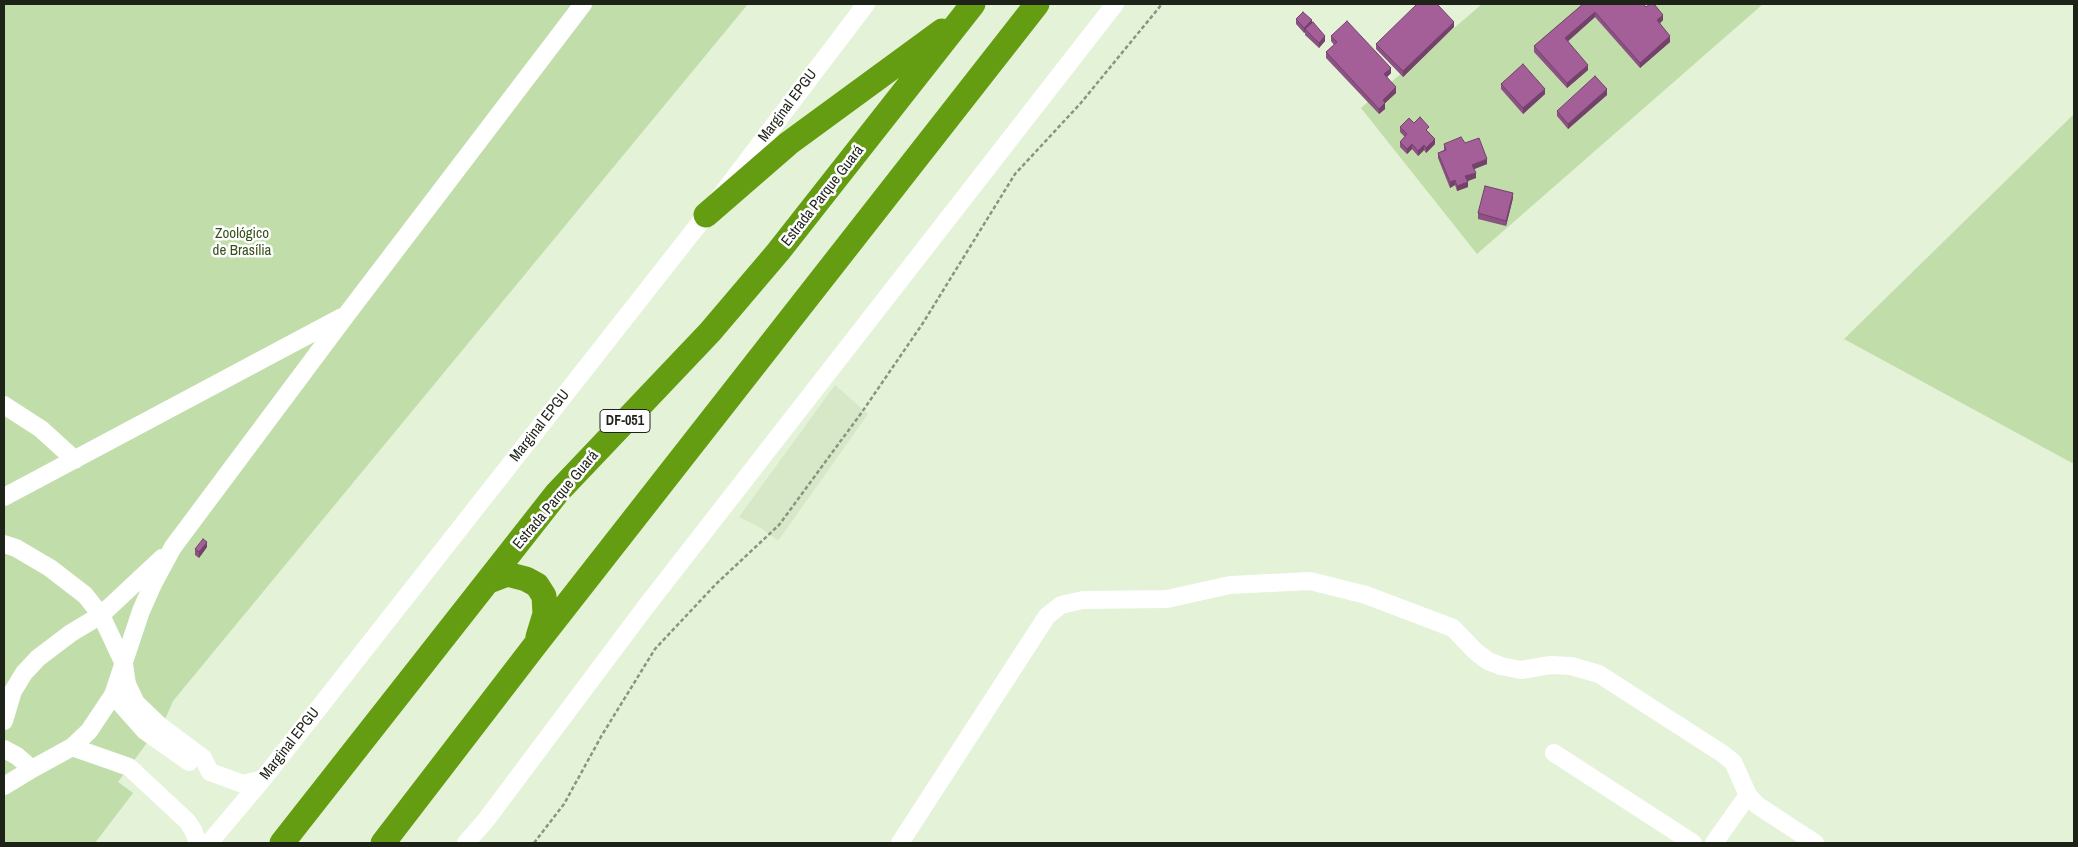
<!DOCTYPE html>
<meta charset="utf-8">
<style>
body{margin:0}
#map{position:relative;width:2078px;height:847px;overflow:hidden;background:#e4f2d8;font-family:"Archivo Narrow",sans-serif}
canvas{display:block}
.frame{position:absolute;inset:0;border:5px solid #1e231a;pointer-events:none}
</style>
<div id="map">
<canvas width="2078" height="847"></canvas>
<div class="frame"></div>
</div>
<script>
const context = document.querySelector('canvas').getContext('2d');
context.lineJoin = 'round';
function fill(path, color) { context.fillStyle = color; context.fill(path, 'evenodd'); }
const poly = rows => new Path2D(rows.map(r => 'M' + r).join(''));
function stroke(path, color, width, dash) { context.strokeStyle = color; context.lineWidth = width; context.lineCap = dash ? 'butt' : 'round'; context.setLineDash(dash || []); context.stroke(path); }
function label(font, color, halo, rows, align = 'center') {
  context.font = font + ' "Archivo Narrow",sans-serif'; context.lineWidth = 5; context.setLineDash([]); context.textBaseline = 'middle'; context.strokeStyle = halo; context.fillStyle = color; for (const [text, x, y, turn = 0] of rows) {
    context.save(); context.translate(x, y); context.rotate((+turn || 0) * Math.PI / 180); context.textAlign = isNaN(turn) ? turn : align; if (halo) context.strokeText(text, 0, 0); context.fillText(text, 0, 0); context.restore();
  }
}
const built = poly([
 [835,385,868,414,778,541,761,528,739,517]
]);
const green = poly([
 [4,4,748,4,173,701,166,717,118,782,133,793,95,843,4,843],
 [1482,4,1763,4,1477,254,1361,108],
 [2074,114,2074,464,1844,339]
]);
const path = poly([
 [534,843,564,804,602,735,655,649,716,584,779,525,862,412,923,323,1015,174,1080,104,1162,4]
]);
const minor = poly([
 [4,405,41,429,75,460],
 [4,497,342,317],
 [4,544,16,548,50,568,85,595,101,615,124,664,127,684,136,703,160,726,203,758,210,772,243,784,263,779],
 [113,695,145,731,189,762],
 [4,721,13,691,24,673,38,658,71,633,101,615,162,558],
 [72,747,89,731,113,695,141,611,153,584,173,547,347,314,583,4],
 [4,749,17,756,32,769,72,747,129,767,187,821,193,830,198,843],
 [1554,753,1693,843],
 [4,786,32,769],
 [209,843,263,779,706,215,866,4],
 [466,843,486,820,644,609,1115,4],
 [900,843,1047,616,1061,605,1083,600,1167,599,1230,585,1310,581,1366,595,1453,628,1475,651,1488,661,1501,666,1521,670,1551,665,1571,666,1599,674,1723,754,1733,762,1748,795,1757,805,1815,843],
 [1714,843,1748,795]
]);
const highway = poly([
 [706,215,789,143,942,31],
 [489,581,507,574,526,579,537,585,544,596,545,614,538,637],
 [282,843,557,493,710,332,778,252,973,4],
 [383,843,536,644,1037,4]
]);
const wall = poly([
 [1583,4,1646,7,1663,20,1660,23,1670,42,1640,68,1595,17,1568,41,1588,70,1567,88,1534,52,1534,46],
 [1296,19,1312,23,1325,41,1319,48,1305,35,1305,32,1304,33,1296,24],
 [1454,27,1403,77,1376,49,1376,44],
 [1331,36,1391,73,1387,77,1396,93,1385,103,1385,109,1379,114,1326,58,1326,52,1334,45,1331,41],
 [1501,84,1545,94,1523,114,1501,89],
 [1607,95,1568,129,1557,116,1557,111],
 [1414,123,1429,132,1435,144,1426,153,1424,150,1418,156,1412,149,1407,154,1400,147,1400,142,1405,137,1400,132,1400,127],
 [1465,143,1487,164,1474,169,1476,178,1467,181,1468,187,1457,191,1455,185,1450,188,1438,158,1438,153,1444,150,1444,144],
 [1513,198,1506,226,1478,219,1478,213],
 [207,547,199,558,195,555,195,549]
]);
const shadedWall = poly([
 [1595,12,1595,17,1565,44,1565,38],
 [1663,15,1663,20,1657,26,1657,20],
 [1312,20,1312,26,1305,29,1305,32,1304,33,1304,28],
 [1454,22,1454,27,1403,77,1403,71],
 [1325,36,1325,41,1319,48,1319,43],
 [1670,36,1670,42,1640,68,1640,63],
 [1588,65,1588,70,1567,88,1567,83],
 [1391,68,1391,73,1384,80,1384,74],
 [1396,87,1396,93,1383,105,1383,100],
 [1545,89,1545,94,1523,114,1523,108],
 [1607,89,1607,95,1568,129,1568,124],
 [1385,103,1385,109,1379,114,1379,109],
 [1435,139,1435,144,1426,153,1426,148],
 [1412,144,1412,149,1407,154,1407,149],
 [1424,145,1424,150,1418,156,1418,151],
 [1487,159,1487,164,1472,170,1472,165],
 [1476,173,1476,178,1465,182,1465,176],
 [1455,180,1455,185,1450,188,1450,182],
 [1468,182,1468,187,1457,191,1457,186],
 [1513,193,1513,198,1506,226,1506,221],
 [207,542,207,547,199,558,199,552]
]);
const building = poly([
 [1417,4,1437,4,1454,22,1403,71,1376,44,1417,4],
 [1583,4,1643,4,1646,7,1650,4,1654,4,1663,15,1657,20,1670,36,1640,63,1595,12,1565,38,1588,65,1567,83,1534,46,1583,4],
 [1303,12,1312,20,1304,28,1296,19,1303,12],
 [1347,21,1391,68,1384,74,1396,87,1383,100,1385,103,1379,109,1326,52,1337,42,1331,36,1347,21],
 [1313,22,1325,36,1319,43,1305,29,1313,22],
 [1523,64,1545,89,1523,108,1501,84,1523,64],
 [1595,76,1607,89,1568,124,1557,111,1595,76],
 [1420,117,1429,127,1426,130,1435,139,1426,148,1424,145,1418,151,1412,144,1407,149,1400,142,1407,134,1400,127,1409,118,1414,123,1420,117],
 [1461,137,1465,143,1479,138,1487,159,1472,165,1476,173,1465,176,1468,182,1457,186,1455,180,1450,182,1438,153,1446,150,1444,144,1461,137],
 [1485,186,1513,193,1506,221,1478,213,1485,186],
 [203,539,207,542,199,552,195,549,203,539]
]);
const shields = [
 [625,421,50]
];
const shieldNames = [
 ["DF-051",625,421]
];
const streetNames = [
 ["Marginal EPGU",788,106,-53],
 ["Estrada Parque Guará",823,196,-52],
 ["Marginal EPGU",540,426,-52],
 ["Estrada Parque Guará",556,500,-50],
 ["Marginal EPGU",290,744,-52]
];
const parkNames = [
 ["Zoológico",242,234],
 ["de Brasília",242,251]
];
fill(built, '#d6e8c7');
fill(green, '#c1dda9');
stroke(path, '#8a9482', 2.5, [4, 2.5]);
stroke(minor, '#fff', 18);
stroke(highway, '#649d11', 25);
fill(wall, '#8d5284');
fill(shadedWall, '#73426b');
fill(building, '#a45f99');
stroke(building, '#73426b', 1);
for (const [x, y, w] of shields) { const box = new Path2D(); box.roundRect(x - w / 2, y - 11.5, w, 23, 4); context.fillStyle = '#fff'; context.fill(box); stroke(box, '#1e231a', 1); }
label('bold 14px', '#1e231a', null, shieldNames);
label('15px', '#1e231a', '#fff', streetNames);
label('15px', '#38521b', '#fff', parkNames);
</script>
